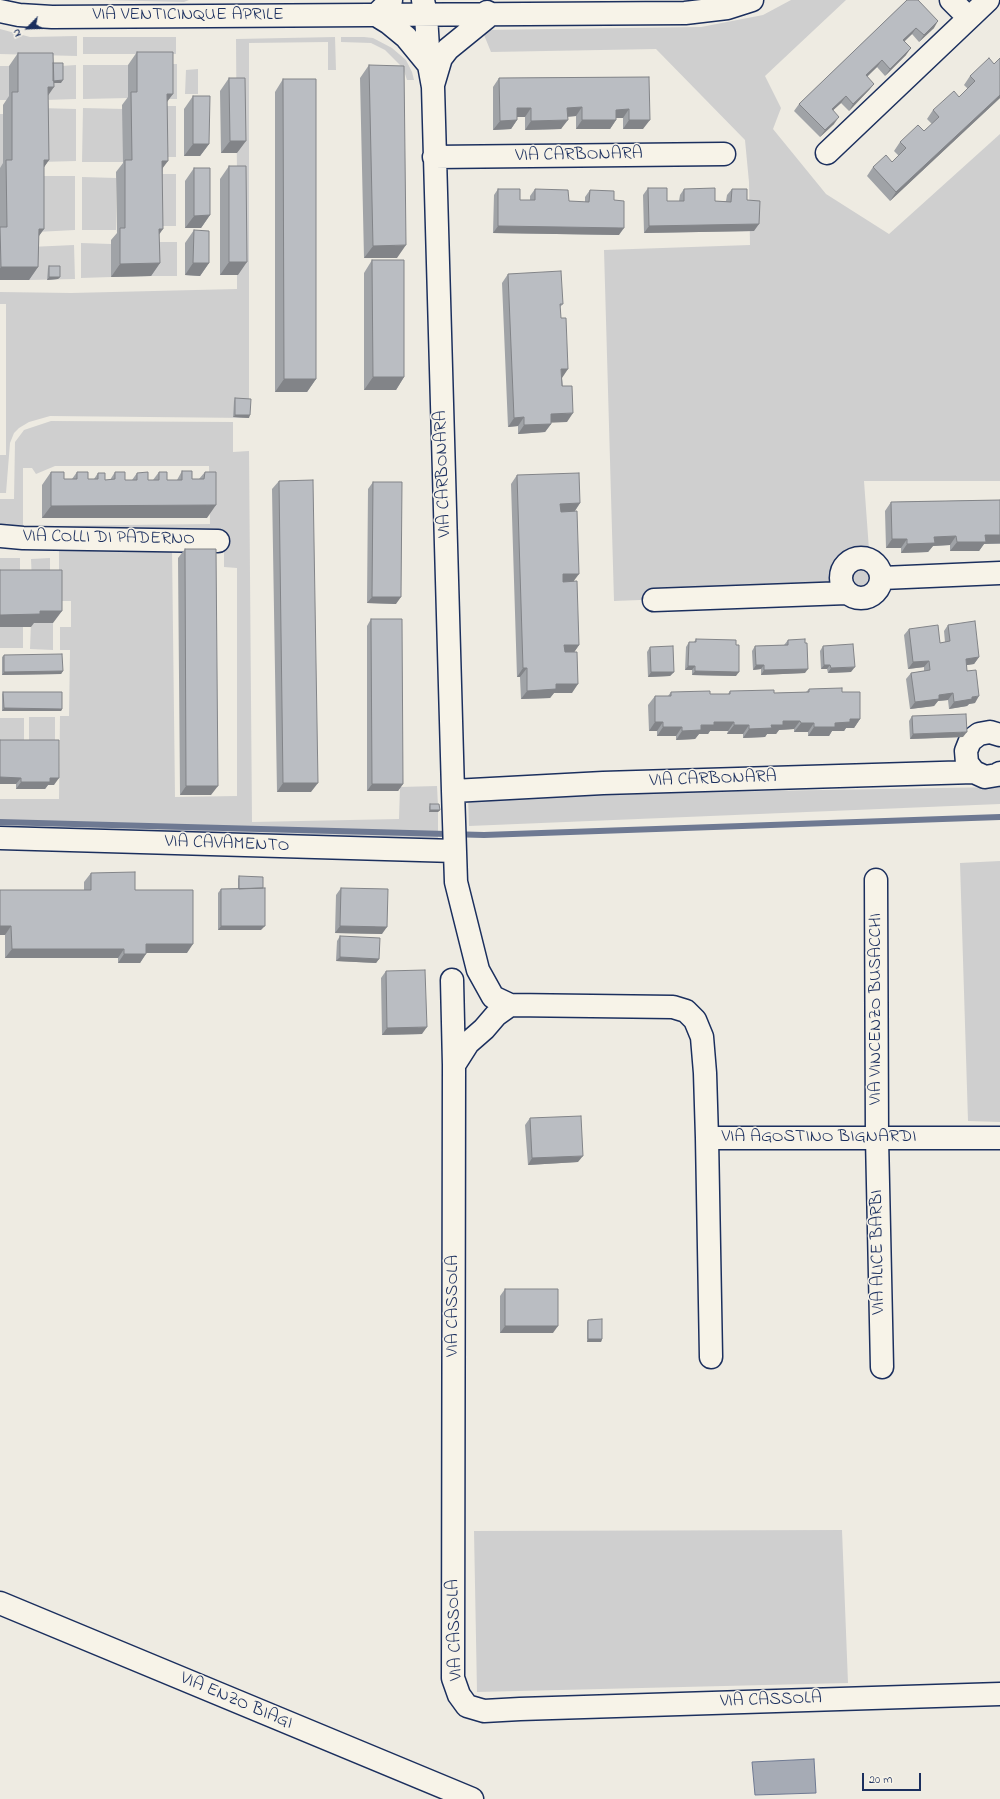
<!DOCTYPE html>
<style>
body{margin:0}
#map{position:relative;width:1000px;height:1799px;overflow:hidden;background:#eeebe2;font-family:"Indie Flower",sans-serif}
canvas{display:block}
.north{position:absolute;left:8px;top:8px;width:40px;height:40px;-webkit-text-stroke:3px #f7f3e8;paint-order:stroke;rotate:246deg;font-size:11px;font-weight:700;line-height:16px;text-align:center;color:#1b2f5e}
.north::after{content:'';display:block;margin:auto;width:14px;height:18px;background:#1b2f5e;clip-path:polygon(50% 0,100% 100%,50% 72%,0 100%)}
.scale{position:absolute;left:862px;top:1773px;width:59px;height:18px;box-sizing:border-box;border:2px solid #1b2f5e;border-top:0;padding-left:5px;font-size:12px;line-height:14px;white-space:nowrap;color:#1b2f5e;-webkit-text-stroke:3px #f7f3e8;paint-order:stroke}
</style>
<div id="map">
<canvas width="1000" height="1799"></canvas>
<div class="north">N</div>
<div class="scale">20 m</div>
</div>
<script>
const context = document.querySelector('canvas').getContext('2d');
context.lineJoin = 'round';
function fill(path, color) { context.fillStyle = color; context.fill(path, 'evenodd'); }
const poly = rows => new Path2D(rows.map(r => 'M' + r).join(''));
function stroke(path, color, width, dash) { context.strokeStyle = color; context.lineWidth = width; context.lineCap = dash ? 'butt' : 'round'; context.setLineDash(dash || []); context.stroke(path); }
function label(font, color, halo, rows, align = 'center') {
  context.font = font + ' "Indie Flower",sans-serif'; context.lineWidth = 3; context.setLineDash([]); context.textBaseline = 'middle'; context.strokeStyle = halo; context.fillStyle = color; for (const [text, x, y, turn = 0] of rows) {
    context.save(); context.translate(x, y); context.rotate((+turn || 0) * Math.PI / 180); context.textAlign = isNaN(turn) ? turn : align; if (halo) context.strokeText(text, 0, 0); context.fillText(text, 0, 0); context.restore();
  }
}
const green = poly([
 [103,0,189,0,184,2],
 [791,0,846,0,765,76,781,108,773,129,826,194,889,234,1000,134,1000,481,864,481,872,591,614,601,604,250,750,245,749,182,745,140,656,49,491,52,482,30,701,27,763,15],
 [0,29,30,37,77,36,77,56,0,54],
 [83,37,176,37,176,54,83,54],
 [335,37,336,70,328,70,328,42,249,43,249,418,50,416,29,422,19,428,14,433,10,443,6,493,0,493,0,455,6,455,6,304,0,304,0,292,71,293,237,289,237,179,236,39],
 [341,37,364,37,373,38,392,48,406,60,412,72,414,80,407,80,403,68,385,50,371,43,341,42],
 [164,64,177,64,177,99,164,99],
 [76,65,76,99,45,100,61,66],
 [83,65,128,65,128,98,83,99],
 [0,66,9,66,9,100,0,100],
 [198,69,198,94,185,94,186,70],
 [158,106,176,106,176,157,159,157],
 [39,108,76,109,76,161,40,162],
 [83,108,123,109,123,162,82,162],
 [0,114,3,114,3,168,0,168],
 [154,174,176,174,176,226,154,226],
 [35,176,75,176,75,230,36,232],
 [82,177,116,178,116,230,82,230],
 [151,242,177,242,177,276,151,276],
 [81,243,111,244,111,277,81,278],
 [74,245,75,279,29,280,30,247],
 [51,421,233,422,233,452,249,451,252,822,399,819,400,787,437,786,438,806,429,812,438,812,438,843,0,832,0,799,59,799,60,716,69,716,70,650,60,650,60,627,71,627,71,601,59,601,59,550,172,548,175,797,237,796,237,568,224,567,224,545,222,537,210,529,43,531,43,526,210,524,209,466,55,466,36,474,32,468,23,468,23,525,20,529,0,526,0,499,14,499,15,442,24,430],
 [0,558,20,558,20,583,0,583],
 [50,558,50,582,32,583,31,559],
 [31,623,53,623,53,650,30,649],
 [0,627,23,627,23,648,0,648],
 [29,717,55,717,55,744,29,743],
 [0,718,24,718,24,742,0,743],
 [1000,787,1000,804,469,826,468,796],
 [1000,861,1000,1122,968,1121,960,863],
 [842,1530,848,1683,477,1692,474,1531]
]);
const water = poly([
 [814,1759,816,1793,755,1795,752,1762,814,1759]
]);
const stream = poly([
 [0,822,484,835,1000,817]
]);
const minor = poly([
 [391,0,376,15,389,23,406,37,429,65,433,87,453,791,603,783,974,772],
 [423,0,426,15,429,65],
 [951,0,969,18],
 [0,11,19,15,52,17,685,13,727,8,752,0],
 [433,85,441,58,448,49,491,14,487,12],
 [827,153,988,0],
 [434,157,724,154],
 [0,536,23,538,218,541],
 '841 578a20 20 0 1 1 40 0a20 20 0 1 1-40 0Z',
 [882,578,1000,573],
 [654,600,847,593],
 [1000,735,990,732,979,734,970,741,966,751,967,763,974,772,985,777,997,775,1000,773],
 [453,791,456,882,478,970,493,997,510,1005,496,1015,484,1029,468,1043,454,1065],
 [0,838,455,851],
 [876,880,877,1138,882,1367],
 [452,980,454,1065,453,1678,459,1695,467,1706,484,1711,520,1709,1000,1694],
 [510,1005,673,1007,686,1011,695,1020,702,1037,705,1073,707,1138,1000,1138],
 [707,1138,711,1357]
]);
const major = poly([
 [0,1603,472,1799]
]);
const wall = poly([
 [907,0,934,28,919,42,912,34,904,42,906,55,885,76,877,67,867,77,874,84,869,90,849,111,841,103,833,110,834,124,820,137,794,111,799,104],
 [137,52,167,101,163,168,159,234,160,263,151,276,111,277,111,240,117,233,116,172,123,163,122,105,128,97,128,65],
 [18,53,53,63,61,83,54,83,48,95,49,160,44,167,44,229,39,236,38,267,29,280,0,280,0,168,3,163,3,105,9,96,9,66],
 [1000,58,1000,98,890,201,867,176,873,167,892,162,899,156,894,151,900,142,924,131,932,124,927,119,933,110,959,97,968,89,964,85,970,76,994,64],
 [369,65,397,258,364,258,360,78],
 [649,77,643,129,623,129,623,118,616,118,616,120,610,129,576,129,576,116,568,117,561,129,525,130,525,117,517,117,517,120,511,129,493,130,493,87,499,78],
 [229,78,237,153,221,153,220,91],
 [283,79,316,379,307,392,275,392,275,92],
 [193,96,209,144,200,156,184,156,184,109],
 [229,166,238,275,220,275,220,179],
 [194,168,210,215,201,228,185,228,185,181],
 [648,188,667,201,679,201,680,195,684,189,715,201,726,201,727,195,732,189,747,200,754,231,644,233,643,195],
 [498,189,520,200,530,200,530,196,535,189,569,201,585,202,585,197,590,190,614,200,619,235,493,233,494,195],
 [194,230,209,263,200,276,185,275,185,243],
 [372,260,404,377,396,390,364,390,364,273],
 [49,266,60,277,58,279,47,280,48,268],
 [508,274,563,304,560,307,562,378,567,422,551,422,551,424,545,432,518,434,518,426,508,427,502,283],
 [235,398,249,418,233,417,234,401],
 [182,471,192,479,199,479,205,472,207,518,42,518,42,485,51,472,64,479,72,479,77,472,88,479,94,479,98,473,105,480,110,480,115,472,125,480,132,480,137,473,148,480,153,480,159,472,167,480,177,480],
 [517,475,580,503,575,511,574,581,579,645,574,652,572,693,554,693,550,698,521,699,520,677,517,677,511,484],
 [279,481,311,792,277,792,272,489],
 [373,482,396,604,367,603,368,489],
 [1000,500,1000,550,1000,544,984,544,979,551,950,551,950,545,933,546,928,552,901,553,901,548,886,548,885,511,891,502],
 [185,549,211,795,180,795,178,558],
 [371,619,403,784,398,791,367,791,367,626],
 [948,625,979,657,974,664,966,665,975,703,969,704,967,706,949,709,948,700,938,701,934,706,910,709,906,679,911,673,924,671,924,667,908,669,904,635,909,629,940,643,945,642,944,631],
 [696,639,736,676,692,675,692,670,685,670,686,647,689,642,694,642],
 [788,640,805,673,761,675,761,669,753,670,752,651,755,646,784,645],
 [823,646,851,672,828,673,827,669,821,669,820,651],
 [650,647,674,672,670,676,648,677,647,652],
 [4,655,63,671,61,674,2,675,2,657],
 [809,689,842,692,860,719,854,728,846,728,844,731,832,731,829,736,808,736,808,732,794,732,794,729,779,730,776,734,767,734,765,737,743,738,743,734,727,734,728,731,710,731,708,734,699,734,695,739,676,740,676,736,657,736,657,731,649,731,648,705,655,696,668,696,671,692,710,694,728,694,730,691,774,693,806,692],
 [3,692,62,709,61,711,2,711,2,694],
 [912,716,963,737,910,739,909,721],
 [0,740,54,785,48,785,45,789,16,789,16,784,0,784],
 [430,804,440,810,438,812,429,812,429,807],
 [91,873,135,890,187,953,146,953,140,963,118,963,118,958,5,958,5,935,0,935,0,890,84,890,84,882],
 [239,876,261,930,218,930,218,893,221,889,238,889,238,879],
 [341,888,382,934,335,933,336,895],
 [340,936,379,959,376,963,336,961,337,941],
 [386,971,422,1034,382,1035,381,978],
 [530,1118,578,1162,528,1165,525,1125],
 [505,1289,553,1333,500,1333,500,1296],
 [588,1320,602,1339,601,1342,587,1342,587,1322]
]);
const shadedWall = poly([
 [938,21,934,28,919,42,924,35],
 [916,28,912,34,898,47,903,40],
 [911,48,906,55,885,76,890,69],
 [882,60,877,67,861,82,866,75],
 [63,80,61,83,49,83,51,81],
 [874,84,869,90,849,111,853,104],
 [48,87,54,87,45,100],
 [167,94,173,94,164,106],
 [1000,95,1000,98,890,201,896,192],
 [846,96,841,103,827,116,832,109],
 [582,107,576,116,561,117,567,108],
 [517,108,531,108,525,117,511,117],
 [629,109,623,118,610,118,616,110],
 [839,117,834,124,820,137,825,130],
 [517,120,511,129,493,130,500,121],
 [568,120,561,129,525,130,531,121],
 [582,120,616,120,610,129,576,129],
 [629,120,650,120,643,129,623,129],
 [230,141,246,141,237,153,221,153],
 [193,144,209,144,200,156,184,156],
 [44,160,49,160,40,173],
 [162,161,168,161,159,173],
 [210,215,201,228,185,228,194,216],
 [759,224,754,231,644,233,649,226],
 [498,226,624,228,619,235,493,233],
 [39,229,44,229,35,241],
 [159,229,163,229,154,242],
 [406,245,397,258,364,258,373,246],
 [229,262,247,262,238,275,220,275],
 [160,263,151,276,111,277,120,264],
 [193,263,209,263,200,276,185,275],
 [1,267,38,267,29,280,0,280,0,268],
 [49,277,60,277,58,279,47,280],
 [561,369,568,369,562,378],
 [373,377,404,377,396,390,364,390],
 [284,379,316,379,307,392,275,392],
 [573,413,567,422,544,423,551,414],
 [235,415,250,415,249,418,233,417],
 [524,417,518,426,508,427,514,418],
 [551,424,545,432,518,434,524,425],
 [580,503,574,512,554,513,560,504],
 [216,505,207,518,42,518,51,506],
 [985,535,1000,535,1000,543,984,544,979,551,950,551,957,542],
 [956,536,950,545,933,546,928,552,901,553,907,544,934,537],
 [892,539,907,539,901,548,886,548],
 [563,574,579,574,573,582,557,583],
 [372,597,401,597,396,604,367,603],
 [40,611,62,611,53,623,34,623,31,627,0,627,0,615],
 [564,645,579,645,573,654,558,654],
 [979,657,974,664,961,666,966,659],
 [929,661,924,667,908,669,913,662],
 [756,665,764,665,761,669,753,670],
 [824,665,830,665,827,669,821,669],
 [688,666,695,666,692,670,685,670],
 [855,667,851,672,828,673,831,668],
 [523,668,527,668,520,677,517,677],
 [808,669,805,673,761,675,764,670],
 [63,671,61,674,2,675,4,672],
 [695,671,739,672,736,676,692,675],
 [651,672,674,672,670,676,648,677],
 [556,684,578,684,572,693,554,693,550,698,521,699,527,691],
 [953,693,948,700,938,701,934,706,910,709,915,702,939,695],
 [979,696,975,703,969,704,967,706,949,709,954,702,972,697],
 [4,708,62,709,61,711,2,711],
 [850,719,860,719,854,728,846,728,844,731,832,731,829,736,808,736,814,727],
 [783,721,800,721,794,729,779,730,776,734,767,734,765,737,743,738,749,729,771,725],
 [655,722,663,722,657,731,649,731],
 [714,722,734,722,728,731,710,731,708,734,699,734,695,739,676,740,682,731],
 [801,723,814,723,808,732,794,732],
 [734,725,749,725,743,734,727,734],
 [663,727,682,727,676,736,657,736],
 [967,732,963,737,910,739,913,734],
 [0,777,21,778,16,784,0,784],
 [50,778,59,778,54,785,48,785,45,789,16,789,21,782],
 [283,783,318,783,311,792,277,792],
 [372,784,403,784,398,791,367,791],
 [186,786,218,786,211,795,180,795],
 [430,810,440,810,438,812,429,812],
 [0,926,11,926,5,935,0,935],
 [221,926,265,926,261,930,218,930],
 [340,926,387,927,382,934,335,933],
 [146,944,193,944,187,953,139,953],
 [12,949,124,949,118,958,5,958],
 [124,954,146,954,140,963,118,963],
 [340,957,379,959,376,963,336,961],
 [427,1027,422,1034,382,1035,387,1028],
 [583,1156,578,1162,528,1165,532,1158],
 [505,1326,558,1326,553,1333,500,1333],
 [588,1339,602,1339,601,1342,587,1342]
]);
const building = poly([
 [907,0,918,0,938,21,924,35,916,28,903,40,911,48,890,69,882,60,866,75,874,84,853,104,846,96,832,109,839,117,825,130,799,104,907,0],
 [137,52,173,52,173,94,167,94,168,161,162,161,163,229,159,229,160,263,120,264,120,228,125,228,125,160,132,160,131,92,137,92,137,52],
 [18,53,53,53,54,87,48,87,49,160,44,160,44,229,39,229,38,267,1,267,0,227,7,227,6,160,12,160,12,92,18,92,18,53],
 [989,58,994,64,1000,58,1000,95,896,192,873,167,886,155,892,162,906,148,900,142,918,125,924,131,939,117,933,110,954,91,959,97,975,81,970,76,989,58],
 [53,63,63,63,63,80,53,81,53,63],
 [369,65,404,66,406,245,373,246,369,65],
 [649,77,650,120,629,120,629,109,616,110,616,120,582,120,582,107,567,108,568,120,531,121,531,108,517,108,517,120,500,121,499,78,649,77],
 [229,78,245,78,246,141,230,141,229,78],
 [283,79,316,79,316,379,284,379,283,79],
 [193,96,210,96,209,144,193,144,193,96],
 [229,166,246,166,247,262,229,262,229,166],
 [194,168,210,168,210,215,194,216,194,168],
 [648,188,667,188,667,201,684,201,684,189,715,188,715,201,731,202,732,189,747,189,747,200,760,201,759,224,649,226,648,188],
 [498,189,520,189,520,200,535,200,535,189,568,190,569,201,589,202,590,190,614,191,614,200,624,201,624,228,498,226,498,189],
 [194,230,209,231,209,263,193,263,194,230],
 [372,260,404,260,404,377,373,377,372,260],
 [49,266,60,266,60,277,49,277,49,266],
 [561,271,563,304,560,304,561,318,566,318,568,369,561,369,562,386,572,386,573,413,551,414,551,424,524,425,524,417,514,418,508,274,561,271],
 [235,398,251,399,250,415,235,415,235,398],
 [182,471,192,471,192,479,204,479,205,472,216,472,216,505,51,506,51,472,64,472,64,479,77,479,77,472,88,472,88,479,98,479,98,473,105,473,105,480,115,479,115,472,125,472,125,480,137,480,137,473,148,472,148,480,159,480,159,472,167,472,167,480,182,480,182,471],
 [579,473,580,503,560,504,561,512,577,511,579,574,563,574,563,582,577,581,579,645,564,645,565,652,577,652,578,684,556,684,556,689,527,691,527,668,523,668,517,475,579,473],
 [313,480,318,783,283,783,279,481,313,480],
 [373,482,402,482,401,597,372,597,373,482],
 [1000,500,1000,535,985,535,986,542,957,542,956,536,934,537,935,543,907,544,907,539,892,539,891,502,1000,500],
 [185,549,216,549,218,786,186,786,185,549],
 [0,570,62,570,62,611,40,611,40,614,0,615,0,570],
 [371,619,402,619,403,784,372,784,371,619],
 [975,621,979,657,966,659,967,671,976,670,979,696,972,697,972,699,954,702,953,693,939,695,939,699,915,702,911,673,930,670,929,661,913,662,909,629,938,625,940,643,950,641,948,625,975,621],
 [696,639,736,640,736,645,739,645,739,672,695,671,695,666,688,666,689,642,696,642,696,639],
 [805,639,805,643,807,643,808,669,764,670,764,665,756,665,755,646,788,645,788,640,805,639],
 [853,644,855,667,831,668,830,665,824,665,823,646,853,644],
 [673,646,674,672,651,672,650,647,673,646],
 [62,654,63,671,4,672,4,655,62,654],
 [842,688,842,692,860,692,860,719,850,719,850,722,835,723,835,727,814,727,814,723,801,723,800,721,783,721,783,725,771,725,772,728,749,729,749,725,734,725,734,722,714,722,714,725,701,725,701,730,682,731,682,727,663,727,663,722,655,722,655,696,671,696,671,692,710,691,710,694,730,694,730,691,774,690,774,693,809,692,809,689,842,688],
 [3,692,62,692,62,709,4,708,3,692],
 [966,714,967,732,913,734,912,716,966,714],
 [0,740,59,740,59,778,50,778,50,782,21,782,21,778,0,777,0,740],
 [430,804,439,804,440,810,430,810,430,804],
 [135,872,135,890,193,890,193,944,146,944,146,954,124,954,124,949,12,949,11,926,0,926,0,890,91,890,91,873,135,872],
 [239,876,263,877,263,888,239,889,239,876],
 [265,888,265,926,221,926,221,889,265,888],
 [341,888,388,889,387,927,340,926,341,888],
 [340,936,380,938,379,959,340,957,340,936],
 [425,970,427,1027,387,1028,386,971,425,970],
 [581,1116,583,1156,532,1158,530,1118,581,1116],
 [505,1289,558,1289,558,1326,505,1326,505,1289],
 [602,1319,602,1339,588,1339,588,1320,602,1319]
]);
const streetNames = [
 ["VIA VENTICINQUE APRILE",188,16],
 ["VIA CARBONARA",579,156,-1],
 ["VIA CARBONARA",444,474,-92],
 ["VIA COLLI DI PADERNO",109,539,1],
 ["VIA CARBONARA",713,780,-2],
 ["VIA CAVAMENTO",227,845,2],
 ["VIA VINCENZO BUSACCHI",877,1009,-90],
 ["VIA AGOSTINO BIGNARDI",819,1138],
 ["VIA ALICE BARBI",879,1252,-91],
 ["VIA CASSOLA",454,1306,-90],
 ["VIA CASSOLA",456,1630,-92],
 ["VIA CASSOLA",771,1701,-2],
 ["VIA ENZO BIAGI",236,1702,23]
];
fill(green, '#cfcfcf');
fill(water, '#a6abb5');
stroke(water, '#6e7992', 1);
stroke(stream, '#6e7992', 6);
stroke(minor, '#1b2f5e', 25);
stroke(major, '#1b2f5e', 25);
stroke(minor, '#f7f3e8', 22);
stroke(major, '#f7f3e8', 22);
fill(wall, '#a0a3a7');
fill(shadedWall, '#828488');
fill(building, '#babdc2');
stroke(building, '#828488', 1);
label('18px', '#1b2f5e', '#f7f3e8', streetNames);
</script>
